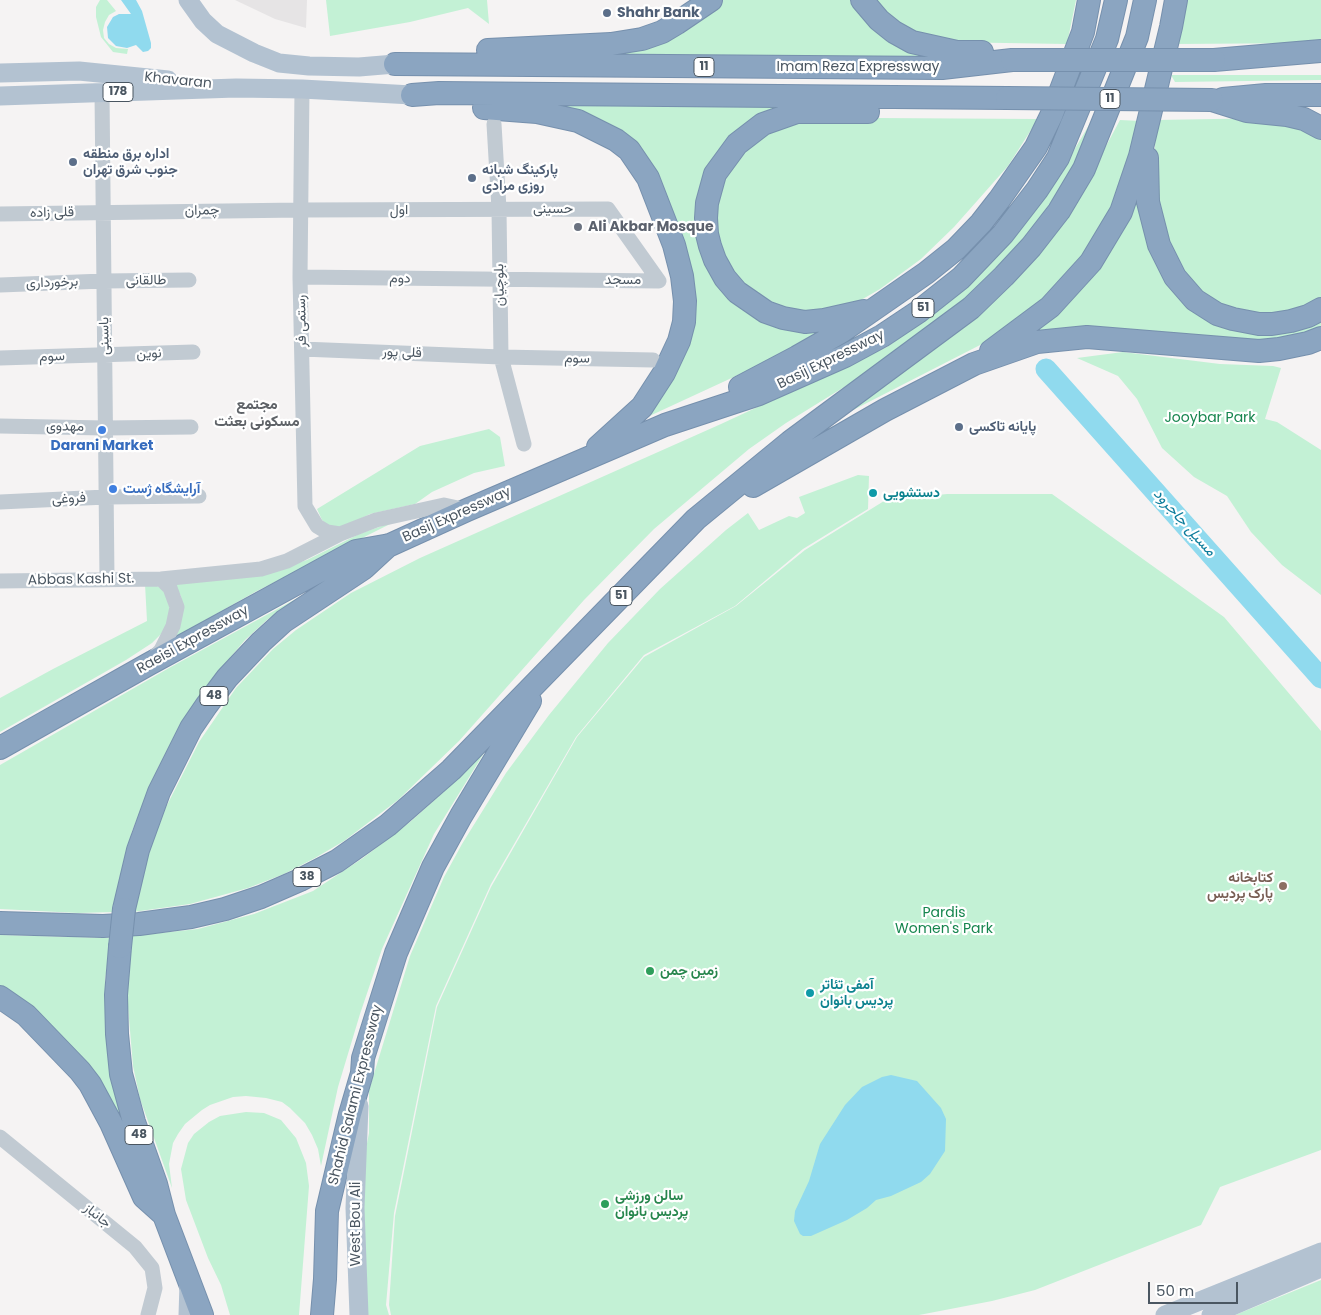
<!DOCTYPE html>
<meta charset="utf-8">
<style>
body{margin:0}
#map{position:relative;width:1321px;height:1315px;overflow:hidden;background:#f5f3f3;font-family:Poppins,sans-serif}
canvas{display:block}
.scale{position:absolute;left:1148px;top:1282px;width:90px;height:22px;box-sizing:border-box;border:2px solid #4a5661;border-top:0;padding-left:6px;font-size:15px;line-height:18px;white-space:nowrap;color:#4a5661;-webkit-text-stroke:4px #fff;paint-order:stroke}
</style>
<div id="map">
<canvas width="1321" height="1315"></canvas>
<div class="scale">50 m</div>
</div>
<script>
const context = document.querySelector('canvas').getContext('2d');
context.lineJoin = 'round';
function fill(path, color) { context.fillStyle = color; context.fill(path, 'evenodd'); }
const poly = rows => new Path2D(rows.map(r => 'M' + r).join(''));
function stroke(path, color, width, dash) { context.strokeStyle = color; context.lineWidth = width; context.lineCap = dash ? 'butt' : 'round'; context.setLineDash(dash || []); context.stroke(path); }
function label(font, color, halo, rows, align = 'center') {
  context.font = font + ' Poppins,Vazirmatn,sans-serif'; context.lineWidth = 4.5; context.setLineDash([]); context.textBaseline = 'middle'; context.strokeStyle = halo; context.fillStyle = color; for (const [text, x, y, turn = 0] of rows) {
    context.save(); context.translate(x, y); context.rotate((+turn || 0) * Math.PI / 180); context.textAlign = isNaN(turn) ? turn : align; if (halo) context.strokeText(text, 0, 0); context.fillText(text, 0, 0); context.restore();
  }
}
const education = poly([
 [235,0,307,0,306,28,275,19]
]);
const green = poly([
 [100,0,107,0,116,11,109,15,105,22,103,30,104,38,109,44,116,48,128,49,127,54,113,52,101,37,96,17,96,7],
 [326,0,487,0,489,24,468,8,410,22,330,36],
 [721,0,855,0,951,58,618,57,593,51],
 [869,0,1076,0,1067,44,943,42,904,30],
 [1188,0,1321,0,1321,43,1173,44],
 [1171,75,1321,75,1321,80,1175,82],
 [514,101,867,106,788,110,707,183,732,296,841,322,777,357,630,425,686,345,650,166],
 [817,118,878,118,1038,119,1008,166,954,227,921,259,880,289,861,300,834,311,813,315,751,298,715,244,716,189,759,133],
 [1272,118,1321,135,1321,301,1257,320,1193,291,1161,234,1154,159,1157,120],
 [1092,120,1099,120,1063,185,1036,223,992,275,947,314,870,371,786,423,749,449,654,529,584,600,459,741,398,800,344,841,315,858,284,874,248,888,190,904,133,912,150,847,162,815,199,742,236,688,273,649,296,630,351,593,420,558,721,424,887,347,949,302,975,279,1064,167],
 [1120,120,1140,121,1113,204,1081,259,1050,293,1022,318,984,343,818,428,928,353,1083,189],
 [1142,194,1206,315,1321,314,1321,330,1289,341,1030,335,1134,200],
 [1123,352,1220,364,1273,366,1281,368,1265,419,1277,422,1321,450,1321,595,1282,565,1251,532,1227,496,1194,477,1162,448,1137,399,1118,376,1077,358],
 [489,429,500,437,505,466,474,473,432,492,415,504,370,514,342,528,329,527,322,520,317,509,420,446],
 [858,475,869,476,868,509,803,549,735,606,644,655,576,737,491,884,436,1006,394,1213,386,1305,389,1315,364,1315,359,1184,369,1133,369,1090,410,956,444,877,462,844,506,773,549,715,608,643,660,589,726,530,748,513,759,530,789,516,797,518,805,513,799,497],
 [947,494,1052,494,1224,617,1321,731,1321,1150,1220,1187,1201,1225,1035,1290,992,1301,919,1315,391,1315,389,1305,395,1216,437,1007,491,887,577,737,644,657,736,606,805,550,884,501],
 [396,521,255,592,172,639,182,611,181,596,173,582,256,575,307,560,359,534],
 [145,584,152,584,161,588,166,595,172,616,161,634,152,643,126,660,0,732,0,698,53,669,147,621],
 [316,588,268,619,245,640,218,672,178,731,158,768,132,831,114,912,78,913,0,909,0,765,169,668],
 [489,745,434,834,382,949,360,1014,338,1087,321,1166,318,1149,312,1135,305,1123,290,1108,282,1102,266,1098,246,1096,233,1097,210,1105,202,1110,185,1124,178,1134,173,1143,169,1164,172,1188,140,1099,133,1066,127,995,131,936,198,929,254,914,313,891,363,858,410,822,459,778],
 [0,935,111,938,105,980,105,1008,112,1080,122,1121,125,1141,0,991],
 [246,1112,264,1113,281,1120,296,1138,306,1163,309,1186,299,1315,230,1315,221,1285,208,1258,186,1200,181,1169,188,1143,194,1134,209,1122,220,1116],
 [1321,1280,1321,1315,1235,1315]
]);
const water = poly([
 [121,0,136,0,142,11,151,43,151,48,148,51,143,52,136,45,127,48,116,46,108,38,107,27,113,17,119,14,131,14],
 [891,1075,917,1081,941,1108,946,1119,945,1151,930,1174,921,1182,891,1196,876,1200,867,1208,847,1220,811,1236,803,1236,800,1234,794,1221,795,1211,809,1181,820,1144,845,1105,862,1087,882,1077]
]);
const river = poly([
 [1046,369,1321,678]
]);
const minor = poly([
 [302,89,300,277,305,506,317,526,327,532,340,534],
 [102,93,107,579],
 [494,124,499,209,501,357,524,444],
 [0,214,300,210,608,209,659,281,300,277],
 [0,285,104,281,189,280],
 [302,349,501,357,653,360],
 [0,358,193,352],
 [0,426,105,428,191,427],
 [0,502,106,497,199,496],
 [0,581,161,579,261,569,287,561,340,534,376,520,444,505,467,510],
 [153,659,161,650,173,626,177,607,170,588,161,579],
 [0,1137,135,1247,152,1268,155,1288,148,1315]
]);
const major = poly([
 [188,0,203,21,217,34,254,53,279,63,309,66,359,67,395,64],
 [0,73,79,71,168,80],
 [0,96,236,88,302,89,412,95],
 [188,1315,189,1284],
 [359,1315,355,1208,359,1106],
 [1165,1315,1321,1252],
 [1211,1315,1321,1268]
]);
const highway = poly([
 [862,0,879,20,894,32,912,42,957,52,982,52],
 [488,50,611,44,642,39,662,32,677,23,711,0],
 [1214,60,1321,51],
 [395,64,942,68,1012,60],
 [412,95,439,93,1007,98],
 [1223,99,1266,95,1321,95],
 [1212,100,1247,111,1287,115,1304,119,1321,128],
 [484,108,537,112,578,121,616,140,629,150,648,178,674,245,682,276,685,301,684,322,679,341,664,373,642,407,598,447],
 [1147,158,1148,202,1159,245,1175,277,1195,300,1217,314,1233,319,1259,324,1272,324,1291,321,1308,316,1321,309],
 [864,311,824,320,805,322,783,318,766,312,737,292,725,278,715,260,710,246,707,234,706,218,707,203,715,174,737,144,763,124,797,112,868,112],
 [991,351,1050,307,1091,262,1121,212,1140,156,1171,27,1176,0],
 [740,387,797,357,841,332,926,273,956,249,981,223,999,200,1036,147,1051,116,1083,32,1089,0],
 [753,486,885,410,974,364,1037,342,1087,337,1259,351,1279,349,1308,343,1321,338],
 [0,748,149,664,356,551,390,545,467,510,665,425,759,394,845,356,882,336,918,312,961,278,1003,234,1037,190,1058,158,1107,39,1116,0],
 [124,909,138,850,159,792,191,728,206,706,227,678,261,642,284,621,364,568,389,545],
 [0,923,103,926,139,924,191,917,225,909,261,897,300,880,337,861,388,825,451,770,696,519,790,442,971,308,1004,276,1031,247,1059,211,1084,169,1137,37,1145,0],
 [120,947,116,995,117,1034,121,1074,134,1122,156,1184,164,1215,202,1315],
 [0,997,26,1015,80,1071,90,1084,111,1123,144,1197,163,1214],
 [322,1315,325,1279,327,1211,350,1114,362,1073,363,1058,396,953,433,867,461,816,530,701]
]);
const highwayBridge = poly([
 [1012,60,1214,60],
 [1007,98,1212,100],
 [120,947,124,909]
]);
const markers = [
 [607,13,5,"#5c6f8a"],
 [73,162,5,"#5c6f8a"],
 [472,178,5,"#5c6f8a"],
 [578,227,5,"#6b7280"],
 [959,427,5,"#5c6f8a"],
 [102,430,5,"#3f7fe0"],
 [113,489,5,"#3f7fe0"],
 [873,493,5,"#0f9aa8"],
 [1283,886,5,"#8d6e63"],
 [650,971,5,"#2e9e5b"],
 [810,993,5,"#0f9aa8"],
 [605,1204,5,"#2e9e5b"]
];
const shields = [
 [704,67,20],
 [118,92,30],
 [1110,99,20],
 [923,308,22],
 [621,596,22],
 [214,696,28],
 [307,877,28],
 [139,1135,28]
];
const shieldNames = [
 ["11",704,67],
 ["178",118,92],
 ["11",1110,99],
 ["51",923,308],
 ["51",621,596],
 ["48",214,696],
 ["38",307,877],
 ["48",139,1135]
];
const serviceNames = [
 ["Shahr Bank",617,13],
 ["اداره برق منطقه",83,154],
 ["جنوب شرق تهران",83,170],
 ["پارکینگ شبانه",482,170],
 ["روزی مرادی",482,186],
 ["پایانه تاکسی",969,427]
];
const streetNames = [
 ["Imam Reza Expressway",858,67],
 ["Khavaran",178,81,6],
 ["حسینی",553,209],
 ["اول",399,210],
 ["چمران",202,211,-1],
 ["قلی زاده",52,213,-1],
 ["دوم",400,279,1],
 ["مسجد",623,280],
 ["طالقانی",146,281,-1],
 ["برخورداری",52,283,-2],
 ["بلوچیان",500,285,-91],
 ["رستمی فر",302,321,-91],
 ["یاسینی",105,336,-91],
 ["قلی پور",402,353,2],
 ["نوین",149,354,-2],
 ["سوم",52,357,-2],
 ["سوم",577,359,1],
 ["Basij Expressway",831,360,-26],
 ["مهدوی",65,427,1],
 ["فروغی",69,499,-3],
 ["Basij Expressway",457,515,-24],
 ["Abbas Kashi St.",81,580,-1],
 ["Raeisi Expressway",193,640,-29],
 ["Shahid Salami Expressway",356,1095,-76],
 ["جانباز",97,1216,39],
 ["West Bou Ali",356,1224,-90]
];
const worshipNames = [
 ["Ali Akbar Mosque",588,227]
];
const parkNames = [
 ["Jooybar Park",1210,418],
 ["Pardis",944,913],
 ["Women's Park",944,929]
];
const shopNames = [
 ["Darani Market",102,446],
 ["آرایشگاه ژست",123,489,"left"]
];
const cultureNames = [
 ["دستشویی",883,493],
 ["آمفی تئاتر",820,985],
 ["پردیس بانوان",820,1001]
];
const educationNames = [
 ["کتابخانه",1273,878],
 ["پارک پردیس",1273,894]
];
const leisureNames = [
 ["زمین چمن",660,971],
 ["سالن ورزشی",615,1196],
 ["پردیس بانوان",615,1212]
];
const neighbourhoodNames = [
 ["مجتمع",257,405],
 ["مسکونی بعثت",257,422]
];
const waterNames = [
 ["مسیل جاجرود",1184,523,48]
];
fill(education, '#e6e4e5');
fill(green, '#c3f1d5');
fill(water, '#90daee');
stroke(river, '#90daee', 21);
stroke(highway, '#7690ad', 24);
stroke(minor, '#c1cad2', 15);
stroke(major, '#b3c2d1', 19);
stroke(highway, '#8ba5c1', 22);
stroke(highwayBridge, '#7690ad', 24, []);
stroke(highwayBridge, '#8ba5c1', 22);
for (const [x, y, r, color] of markers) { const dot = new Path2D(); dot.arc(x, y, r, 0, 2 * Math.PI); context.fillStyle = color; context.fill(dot); stroke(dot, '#fff', 2); }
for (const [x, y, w] of shields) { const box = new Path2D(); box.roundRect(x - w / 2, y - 9.5, w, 19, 4); context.fillStyle = '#fff'; context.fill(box); stroke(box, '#4a5661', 1); }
label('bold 12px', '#4a5661', null, shieldNames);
label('bold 14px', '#4e5e75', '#fff', serviceNames, 'left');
label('14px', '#4a5661', '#fff', streetNames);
label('bold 14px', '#5b616d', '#fff', worshipNames, 'left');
label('14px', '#17864f', '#fff', parkNames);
label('bold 14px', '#366cbe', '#fff', shopNames);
label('bold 14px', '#0d838f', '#fff', cultureNames, 'left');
label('bold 14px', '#785e54', '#fff', educationNames, 'right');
label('bold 14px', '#27864d', '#fff', leisureNames, 'left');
label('bold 15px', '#5f6368', '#fff', neighbourhoodNames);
label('italic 15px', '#0c7c9b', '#fff', waterNames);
</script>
